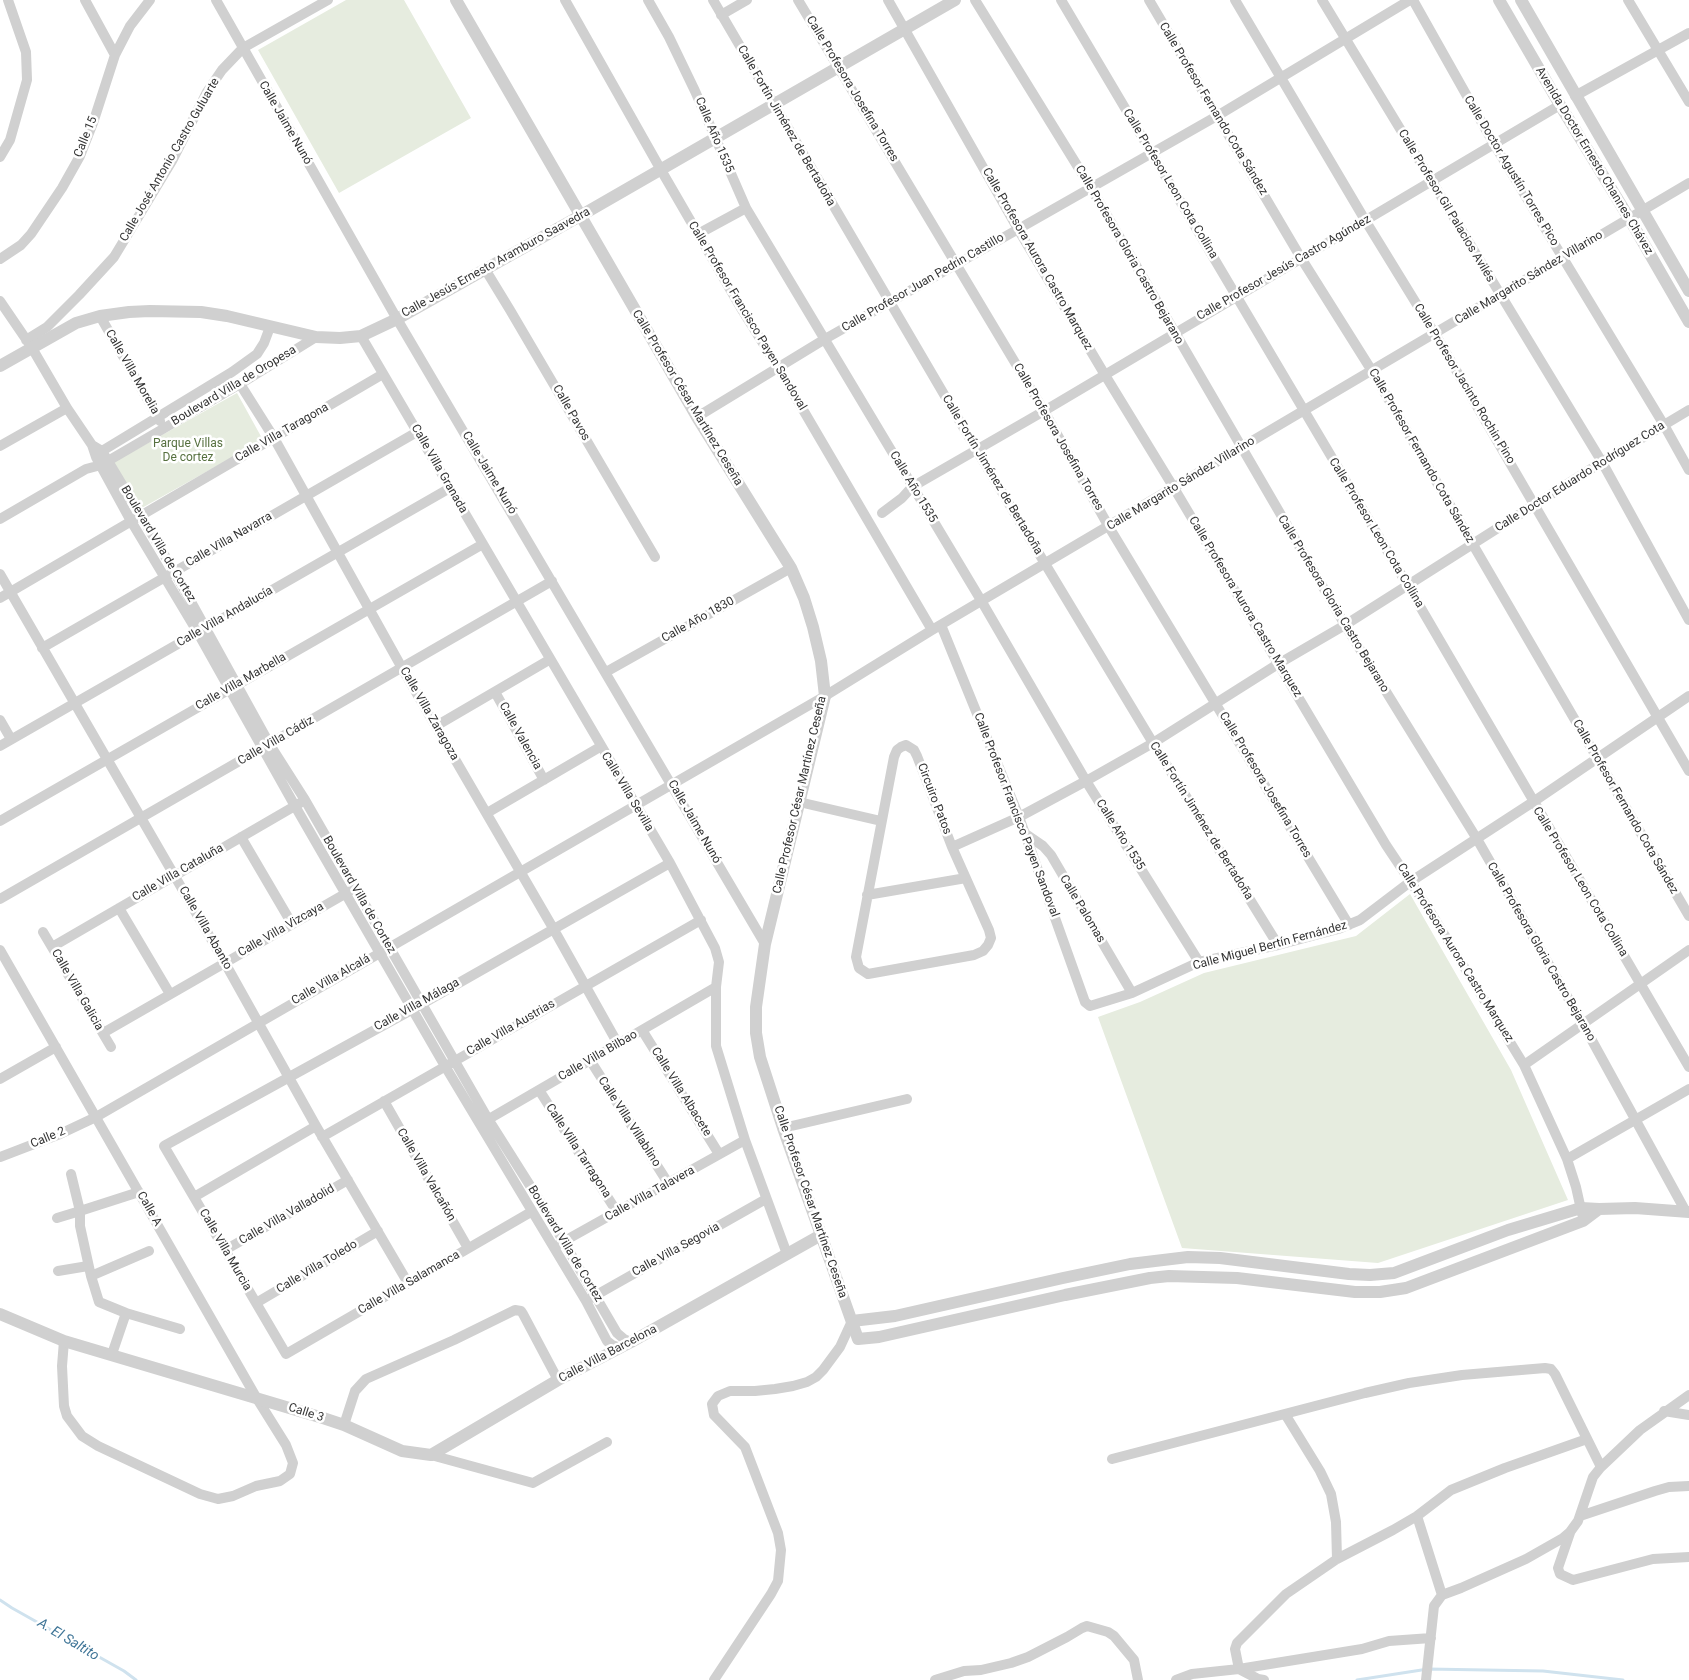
<!DOCTYPE html>
<meta charset="utf-8">
<style>
body{margin:0}
canvas{display:block;background:#fff}
</style>
<canvas width="1689" height="1680"></canvas>
<script>
const context = document.querySelector('canvas').getContext('2d');
context.lineJoin = 'round';
function fill(path, color) { context.fillStyle = color; context.fill(path, 'evenodd'); }
const poly = rows => new Path2D(rows.map(r => 'M' + r).join(''));
function stroke(path, color, width, dash) { context.strokeStyle = color; context.lineWidth = width; context.lineCap = dash ? 'butt' : 'round'; context.setLineDash(dash || []); context.stroke(path); }
function label(font, color, halo, rows, align = 'center') {
  context.font = font + ' Roboto,sans-serif'; context.lineWidth = 5; context.setLineDash([]); context.textBaseline = 'middle'; context.strokeStyle = halo; context.fillStyle = color; for (const [text, x, y, turn = 0] of rows) {
    context.save(); context.translate(x, y); context.rotate((+turn || 0) * Math.PI / 180); context.textAlign = isNaN(turn) ? turn : align; if (halo) context.strokeText(text, 0, 0); context.fillText(text, 0, 0); context.restore();
  }
}
const green = poly([
 [346,0,404,0,471,118,339,193,258,50],
 [237,393,263,440,140,509,114,462],
 [1410,894,1511,1070,1568,1200,1378,1263,1182,1248,1098,1017,1140,1002,1204,973,1356,936]
]);
const stream = poly([
 [0,1600,12,1608,124,1671,136,1680],
 [1357,1680,1428,1669,1543,1671,1623,1680]
]);
const minor = poly([
 [85,0,115,55],
 [216,0,397,319,765,944],
 [565,0,661,170,741,308,778,367,932,630],
 [648,0,669,37,695,91,746,208,982,602,1086,781,1199,962],
 [713,0,976,449,1153,743,1278,945],
 [798,0,1044,411,1109,527,1349,925],
 [888,0,1018,229,1105,375,1174,488,1386,845,1428,908,1524,1065,1567,1159,1576,1187,1582,1214],
 [975,0,1091,188,1345,625,1477,839,1583,1024,1686,1212],
 [1061,0,1408,586,1689,1067],
 [1149,0,1301,258,1372,371,1689,916],
 [1235,0,1365,220,1435,334,1689,771],
 [1322,0,1602,462,1689,620],
 [1413,0,1494,144,1664,425,1689,470],
 [1628,0,1689,102],
 [721,15,747,0],
 [1575,96,1689,33],
 [0,157,10,140,27,80,26,52,8,0],
 [698,234,746,208],
 [0,259,21,245,31,234,62,188,80,156,93,123,115,55,130,26,150,0],
 [485,269,510,310,655,557],
 [0,301,32,348,67,408,92,445,96,457,131,521,198,633,295,806,445,1066,586,1301,607,1341,612,1345,620,1348],
 [100,316,160,421],
 [361,336,670,863,715,948,719,962,716,987,716,1046,745,1140,787,1254],
 [26,340,47,327,79,295,114,257,172,161,207,92,222,70,243,48,328,0],
 [240,384,274,438,402,668,553,928,618,1044],
 [697,417,825,339,1217,116,1410,0],
 [92,445,102,451,174,571,270,745,305,800,488,1119,541,1203,617,1333,624,1339,631,1342],
 [0,446,67,408],
 [98,455,102,451,232,372,257,354,264,343,270,327],
 [882,513,902,498,912,487,1044,411,1560,105],
 [0,519,86,469,101,465,240,384,316,337],
 [0,574,225,963,316,1126,408,1283],
 [0,598,383,374],
 [941,625,1019,817,1085,1002,1090,1006,1132,993,1199,962,1278,945,1338,929,1360,920,1410,882,1533,802,1689,696],
 [42,648,417,432],
 [606,672,791,568],
 [495,692,544,780],
 [0,720,11,739],
 [436,726,549,660],
 [906,745,914,750,917,756,952,847,989,930,991,938,988,945,983,951,974,955,868,974,859,968,856,957,894,757,897,750,901,747,906,745],
 [0,746,450,488],
 [799,802,881,821],
 [487,813,600,747],
 [0,821,483,544],
 [1024,833,1043,846,1051,855,1132,993],
 [241,837,292,924],
 [952,847,1019,817,1086,781,1153,743,1278,664,1345,625,1602,462,1689,410],
 [867,895,966,878],
 [0,899,552,581],
 [119,908,170,994],
 [43,932,111,1047],
 [52,947,300,803],
 [0,950,256,1397,286,1445,293,1463,290,1474,280,1481,256,1486,233,1496,218,1499,200,1494,98,1446,82,1436,67,1416,64,1406,62,1366,64,1341],
 [642,1030,719,1154],
 [103,1033,350,891],
 [590,1060,668,1183],
 [1524,1065,1689,950],
 [0,1079,56,1047],
 [539,1090,617,1212],
 [384,1101,468,1248],
 [482,1123,716,987],
 [783,1128,907,1099],
 [322,1137,701,920],
 [0,1157,60,1134,96,1117,825,696,932,630,1689,183],
 [1567,1159,1689,1089],
 [139,1192,80,1211,80,1226,91,1276,99,1302,126,1313,180,1329],
 [194,1197,316,1126],
 [531,1212,286,1354,164,1146,413,1009,670,863],
 [57,1218,80,1211,71,1174],
 [559,1244,745,1140],
 [225,1250,348,1180],
 [58,1271,88,1266],
 [91,1276,149,1251],
 [591,1298,766,1199],
 [256,1303,378,1231],
 [112,1354,126,1313],
 [1664,1411,1689,1415],
 [1285,1414,1320,1471,1331,1494,1336,1522,1337,1559],
 [344,1425,355,1391,366,1379,454,1340,515,1310,521,1311,523,1314,558,1380],
 [431,1455,533,1483,607,1442],
 [1112,1459,1365,1393,1409,1383,1462,1375,1545,1368,1551,1369,1555,1374,1601,1467],
 [1417,1516,1442,1595],
 [1580,1516,1655,1491,1669,1487,1689,1486],
 [1570,1533,1558,1568,1560,1574,1573,1580,1653,1559,1689,1557],
 [714,1680,771,1594,778,1581,781,1550,778,1533,745,1447,714,1415,712,1404,718,1396,730,1391,755,1391,775,1389,793,1386,807,1382,816,1377,823,1370,840,1347,852,1321],
 [935,1680,964,1671,981,1670,1011,1663,1028,1657,1067,1637,1082,1628,1087,1626,1108,1632,1114,1636,1134,1660,1138,1680],
 [1176,1680,1192,1674,1239,1669,1362,1649,1389,1641,1431,1638],
 [1264,1680,1258,1679,1239,1669,1235,1649,1237,1643,1286,1594,1337,1559,1393,1530,1417,1516,1451,1490,1505,1468,1587,1439],
 [1426,1680,1434,1606,1442,1595,1461,1588,1526,1559,1563,1538,1570,1532,1578,1521,1593,1477,1601,1467,1640,1430,1689,1395]
]);
const tertiary = poly([
 [456,0,697,417,791,568,804,598,813,627,821,661,825,696,765,944,756,1007,756,1033,760,1057,783,1128,858,1339,879,1337,1065,1295,1150,1278,1169,1276,1237,1278,1355,1292,1380,1292,1406,1288,1583,1221,1599,1209],
 [1499,0,1560,105,1629,218,1689,322],
 [1521,0,1689,291],
 [0,366,76,323,100,316,129,312,150,311,201,312,227,316,316,337,340,338,361,336,397,319,580,216,955,0],
 [0,1314,64,1341,323,1418,344,1425,402,1451,431,1455,558,1380,631,1342,821,1235],
 [852,1321,895,1316,1063,1278,1130,1264,1188,1257,1220,1258,1349,1274,1370,1275,1394,1273,1508,1230,1581,1208,1599,1209,1635,1208,1689,1212]
]);
const streetNames = [
 ["Calle Profesora Josefina Torres",852,89,59],
 ["Calle Profesor Fernando Cota Sández",1213,109,59],
 ["Calle Jaime Nunó",285,123,60],
 ["Calle Fortín Jiménez de Bertadoña",786,126,60],
 ["Calle Año 1535",714,135,67],
 ["Calle 15",86,137,-68],
 ["Calle José Antonio Castro Guluarte",170,160,-60],
 ["Avenida Doctor Ernesto Channes Chávez",1594,161,59],
 ["Calle Doctor Agustín Torres Pico",1511,171,59],
 ["Calle Profesor Leon Cota Collina",1170,184,59],
 ["Calle Profesor Gil Palacios Avilés",1446,206,59],
 ["Calle Profesora Gloria Castro Bejarano",1129,255,60],
 ["Calle Profesora Aurora Castro Marquez",1037,259,60],
 ["Calle Jesús Ernesto Aramburo Saavedra",496,263,-29],
 ["Calle Profesor Jesús Castro Agúndez",1284,268,-30],
 ["Calle Margarito Sández Villarino",1529,278,-31],
 ["Calle Profesor Juan Pedrin Castillo",923,283,-30],
 ["Calle Profesor Francisco Payen Sandoval",747,316,59],
 ["Calle Villa Morelia",132,372,60],
 ["Calle Profesor Jacinto Rochin Pino",1464,384,59],
 ["Boulevard Villa de Oropesa",234,386,-31],
 ["Calle Profesor César Martínez Ceseña",687,398,59],
 ["Calle Pavos",571,413,60],
 ["Calle Villa Taragona",282,433,-30],
 ["Calle Profesora Josefina Torres",1058,437,60],
 ["Calle Profesor Fernando Cota Sández",1421,456,60],
 ["Calle Villa Granada",439,469,60],
 ["Calle Jaime Nunó",489,473,59],
 ["Calle Fortín Jiménez de Bertadoña",992,475,59],
 ["Calle Doctor Eduardo Rodríguez Cota",1580,477,-32],
 ["Calle Margarito Sández Villarino",1181,484,-31],
 ["Calle Año 1535",913,487,59],
 ["Calle Profesor Leon Cota Collina",1376,533,59],
 ["Calle Villa Navarra",229,540,-30],
 ["Boulevard Villa de Cortez",158,544,59],
 ["Calle Profesora Gloria Castro Bejarano",1333,604,59],
 ["Calle Profesora Aurora Castro Marquez",1245,607,59],
 ["Calle Villa Andalucía",225,617,-30],
 ["Calle Año 1830",698,620,-29],
 ["Calle Villa Marbella",241,682,-30],
 ["Calle Villa Zaragoza",429,714,60],
 ["Calle Valencia",520,736,61],
 ["Calle Villa Cádiz",276,741,-30],
 ["Calle Profesora Josefina Torres",1265,785,59],
 ["Calle Villa Sevilla",627,792,59],
 ["Calle Profesor César Martínez Ceseña",800,795,-77],
 ["Circuiro Patos",934,799,69],
 ["Calle Profesor Fernando Cota Sández",1625,807,60],
 ["Calle Profesor Francisco Payen Sandoval",1016,815,69],
 ["Calle Fortín Jiménez de Bertadoña",1201,821,58],
 ["Calle Jaime Nunó",694,822,60],
 ["Calle Año 1535",1120,835,58],
 ["Calle Villa Cataluña",178,873,-30],
 ["Calle Profesor Leon Cota Collina",1580,882,59],
 ["Boulevard Villa de Cortez",359,895,60],
 ["Calle Palomas",1082,909,59],
 ["Calle Villa Abanto",205,928,60],
 ["Calle Villa Vizcaya",281,930,-30],
 ["Calle Miguel Bertín Fernández",1270,946,-15],
 ["Calle Profesora Gloria Castro Bejarano",1541,952,60],
 ["Calle Profesora Aurora Castro Marquez",1455,953,58],
 ["Calle Villa Alcalá",331,980,-30],
 ["Calle Villa Galicia",77,990,60],
 ["Calle Villa Málaga",417,1005,-29],
 ["Calle Villa Austrias",511,1028,-30],
 ["Calle Villa Bilbao",598,1056,-30],
 ["Calle Villa Albacete",681,1092,58],
 ["Calle Villa Villablino",629,1122,57],
 ["Calle 2",48,1138,-23],
 ["Calle Villa Tarragona",578,1151,57],
 ["Calle Villa Valcañón",426,1175,60],
 ["Calle Villa Talavera",650,1194,-29],
 ["Calle Profesor César Martínez Ceseña",810,1202,71],
 ["Calle A",149,1209,60],
 ["Calle Villa Valladolid",287,1215,-30],
 ["Boulevard Villa de Cortez",565,1244,59],
 ["Calle Villa Murcia",225,1250,60],
 ["Calle Villa Segovia",676,1250,-29],
 ["Calle Villa Toledo",317,1267,-31],
 ["Calle Villa Salamanca",409,1283,-30],
 ["Calle Villa Barcelona",608,1354,-28],
 ["Calle 3",306,1413,18]
];
const parkNames = [
 ["Parque Villas",188,444],
 ["De cortez",188,458]
];
const waterNames = [
 ["A. El Saltito",68,1640,31]
];
fill(green, '#e6ecdf');
stroke(stream, '#cfe2ee', 3);
stroke(minor, '#d0d0d0', 10);
stroke(tertiary, '#d0d0d0', 12);
label('12px', '#333', '#fff', streetNames);
label('12px', '#56703f', '#fff', parkNames);
label('italic 14px', '#3f7597', '#fff', waterNames);
</script>
